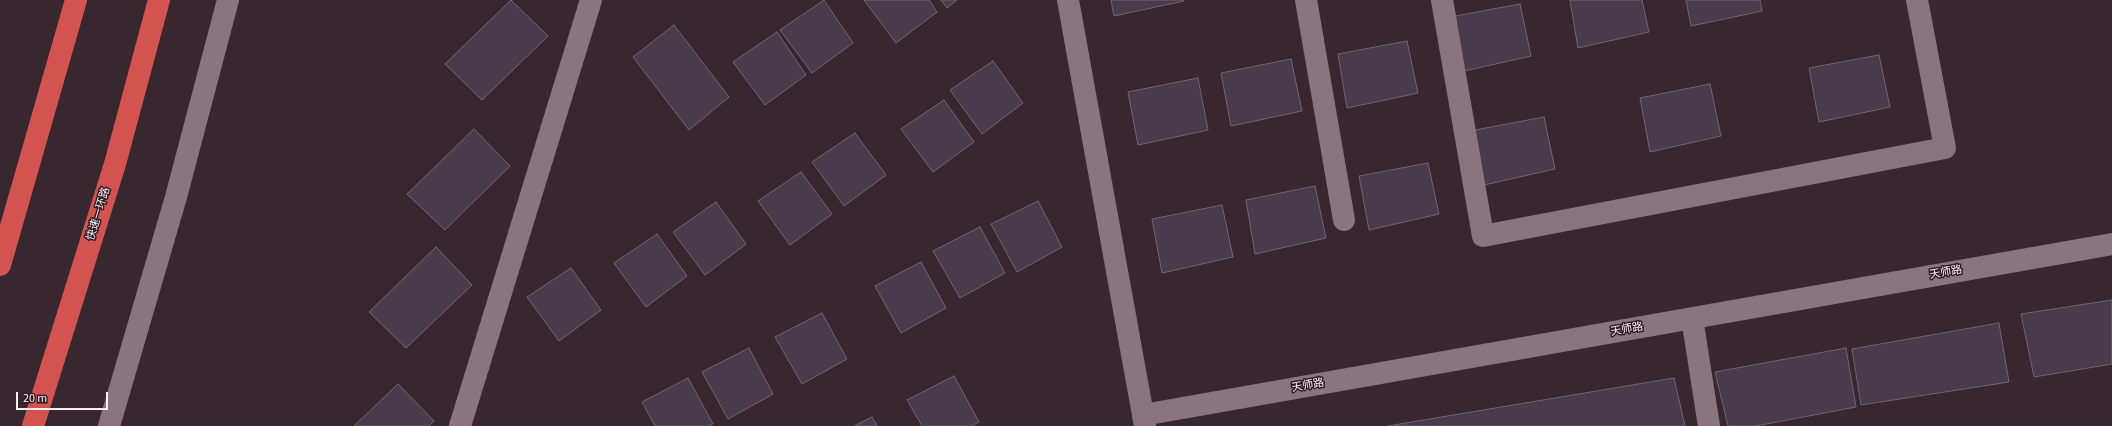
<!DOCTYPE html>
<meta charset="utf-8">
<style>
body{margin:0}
#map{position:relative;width:2112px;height:426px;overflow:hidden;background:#39272f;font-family:"Source Sans 3",sans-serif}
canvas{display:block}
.scale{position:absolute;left:16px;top:392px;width:92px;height:18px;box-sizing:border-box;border:2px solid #f9edf2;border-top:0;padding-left:5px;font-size:12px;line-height:14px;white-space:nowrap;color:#f9edf2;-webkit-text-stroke:3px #2f1d25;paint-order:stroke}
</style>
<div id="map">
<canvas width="2112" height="426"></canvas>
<div class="scale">20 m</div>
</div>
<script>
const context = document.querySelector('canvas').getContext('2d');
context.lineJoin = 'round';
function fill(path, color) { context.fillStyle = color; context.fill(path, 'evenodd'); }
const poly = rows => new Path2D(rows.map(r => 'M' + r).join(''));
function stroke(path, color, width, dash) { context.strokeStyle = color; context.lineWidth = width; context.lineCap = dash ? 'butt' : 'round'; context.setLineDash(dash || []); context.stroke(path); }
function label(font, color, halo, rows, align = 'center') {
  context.font = font + ' "Source Sans 3","Noto Sans SC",sans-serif'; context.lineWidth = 3; context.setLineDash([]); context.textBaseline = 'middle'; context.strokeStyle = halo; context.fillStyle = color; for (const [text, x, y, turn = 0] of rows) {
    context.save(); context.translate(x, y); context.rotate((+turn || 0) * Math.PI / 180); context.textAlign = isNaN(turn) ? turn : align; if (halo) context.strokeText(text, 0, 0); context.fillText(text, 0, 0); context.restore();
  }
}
const building = poly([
 [511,0,548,36,482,100,445,64,511,0],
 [824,0,853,43,812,73,780,30,824,0],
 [864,0,929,0,937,12,896,43,864,0],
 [941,0,957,0,947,8,941,0],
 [1111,0,1184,0,1184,1,1114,16,1111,0],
 [1570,0,1642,0,1649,32,1578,48,1570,0],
 [1686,0,1760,0,1762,11,1691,26,1686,0],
 [1520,4,1531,56,1460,72,1450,17,1520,4],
 [674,25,729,97,689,130,633,57,674,25],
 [777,32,806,75,765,105,733,62,777,32],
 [1407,41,1418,93,1347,108,1338,54,1407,41],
 [1879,55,1890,107,1819,122,1809,68,1879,55],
 [1291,59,1302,111,1231,126,1221,73,1291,59],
 [993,61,1023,103,982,134,950,90,993,61],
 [1198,78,1208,130,1138,145,1128,92,1198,78],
 [1710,84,1721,136,1650,152,1640,98,1710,84],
 [944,100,974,142,933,172,901,129,944,100],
 [1544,117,1555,169,1484,185,1475,130,1544,117],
 [474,129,510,166,445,230,407,194,474,129],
 [855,133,886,175,844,206,812,162,855,133],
 [1428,163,1439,214,1369,230,1359,176,1428,163],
 [801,172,832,214,790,245,758,201,801,172],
 [1315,186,1326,238,1255,254,1246,200,1315,186],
 [1038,201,1062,247,1017,272,991,224,1038,201],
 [716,202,746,244,705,275,673,232,716,202],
 [1222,205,1233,257,1162,273,1152,219,1222,205],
 [980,227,1005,273,960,298,933,251,980,227],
 [657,234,687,276,646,307,614,263,657,234],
 [436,247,472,285,406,348,369,312,436,247],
 [921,262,946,308,901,333,875,286,921,262],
 [571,268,601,310,559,341,527,297,571,268],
 [2112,300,2112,364,2034,377,2021,314,2112,300],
 [822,313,847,359,802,384,775,337,822,313],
 [1999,323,2009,382,1861,405,1852,349,1999,323],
 [749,348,773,394,728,419,702,372,749,348],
 [1846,348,1856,407,1756,426,1728,426,1715,372,1846,348],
 [954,376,979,422,971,426,922,426,907,400,954,376],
 [688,378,713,424,708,426,655,426,642,402,688,378],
 [1674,378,1685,426,1388,426,1674,378],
 [398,384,434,421,429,426,354,426,398,384],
 [872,417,877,426,854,426,872,417]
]);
const minor = poly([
 [1068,0,1145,426],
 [1306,0,1344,220],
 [1442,0,1483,236,1945,148,1917,0],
 [1692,318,1709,426],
 [1143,415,2112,244],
 [109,426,176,197,228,0],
 [460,426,591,0]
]);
const highway = poly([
 [0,265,76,0],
 [33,426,115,164,159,0]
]);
const streetNames = [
 ["快速一环路",99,214,-73],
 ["天师路",1946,273,-10],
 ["天师路",1627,330,-10],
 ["天师路",1308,386,-10]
];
fill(building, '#483c4c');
stroke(building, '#716475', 1);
stroke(minor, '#8a747d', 22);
stroke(highway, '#d35351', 22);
label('11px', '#f9edf2', '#2f1d25', streetNames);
</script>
